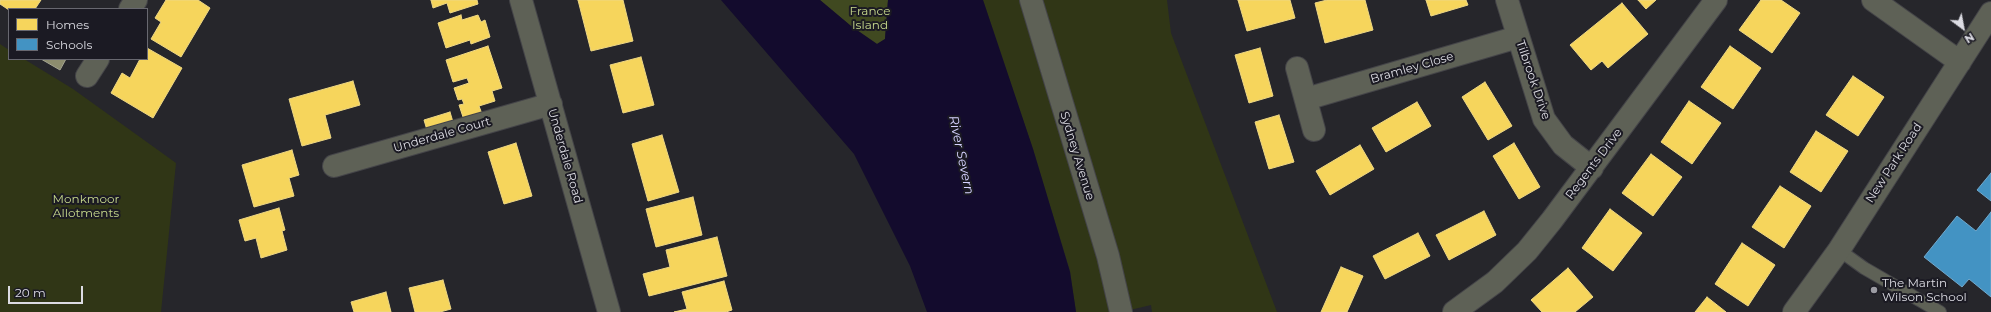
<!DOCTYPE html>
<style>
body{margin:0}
#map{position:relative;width:1991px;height:312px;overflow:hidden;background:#26262b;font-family:Montserrat,sans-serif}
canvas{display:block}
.legend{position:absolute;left:8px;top:8px;width:140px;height:52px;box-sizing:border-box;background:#1b1a23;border:1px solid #686870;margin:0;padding:5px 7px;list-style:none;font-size:12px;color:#dcdce3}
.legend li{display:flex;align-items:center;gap:8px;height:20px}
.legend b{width:20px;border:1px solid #686870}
.north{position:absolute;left:1943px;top:8px;width:40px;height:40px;-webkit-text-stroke:3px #1b1a23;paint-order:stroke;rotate:148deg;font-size:11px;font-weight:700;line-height:16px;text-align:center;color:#dcdce3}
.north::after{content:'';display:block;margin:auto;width:14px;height:18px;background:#dcdce3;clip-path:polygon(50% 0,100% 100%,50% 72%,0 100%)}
.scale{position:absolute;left:8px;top:286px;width:75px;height:18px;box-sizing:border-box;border:2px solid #dcdce3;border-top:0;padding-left:5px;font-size:12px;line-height:14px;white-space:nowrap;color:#dcdce3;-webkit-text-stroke:3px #1b1a23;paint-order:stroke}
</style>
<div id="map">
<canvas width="1991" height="312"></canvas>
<ul class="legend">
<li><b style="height:11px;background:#f6d55c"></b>Homes</li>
<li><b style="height:11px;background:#4393c3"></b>Schools</li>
</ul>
<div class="north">N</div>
<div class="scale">20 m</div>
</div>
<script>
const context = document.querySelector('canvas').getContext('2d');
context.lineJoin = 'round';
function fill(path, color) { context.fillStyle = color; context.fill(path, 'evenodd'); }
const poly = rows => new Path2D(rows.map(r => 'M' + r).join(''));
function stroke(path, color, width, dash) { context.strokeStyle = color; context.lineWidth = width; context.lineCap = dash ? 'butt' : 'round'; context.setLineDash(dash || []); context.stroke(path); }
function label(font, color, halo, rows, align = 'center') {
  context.font = font + ' Montserrat,sans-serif'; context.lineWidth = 4; context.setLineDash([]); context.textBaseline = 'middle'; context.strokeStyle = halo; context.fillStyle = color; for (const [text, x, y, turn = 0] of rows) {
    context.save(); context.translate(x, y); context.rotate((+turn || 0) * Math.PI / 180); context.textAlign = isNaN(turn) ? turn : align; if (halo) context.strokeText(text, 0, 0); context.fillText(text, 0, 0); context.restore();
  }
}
const green = poly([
 [983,0,1019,0,1103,279,1109,312,1076,312,1070,271,1033,149],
 [1040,0,1167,0,1171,33,1277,312,1152,312,1151,305,1130,310],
 [0,44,9,50,9,59,24,59,73,89,176,163,161,312,0,312]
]);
const forest = poly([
 [820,0,888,0,885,39,877,44,851,26]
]);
const water = poly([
 [721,0,820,0,851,26,877,44,885,39,888,0,983,0,1033,149,1070,272,1076,312,927,312,910,266,854,154]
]);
const homes = poly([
 [0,0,41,0,35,9,9,10,0,4,0,0],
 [166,0,198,0,210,8,181,57,151,39,161,22,155,18,166,0],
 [431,0,477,0,478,4,450,13,447,3,433,8,431,0],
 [578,0,623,0,633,41,591,51,578,0],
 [1238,0,1290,0,1295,18,1247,31,1238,0],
 [1327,0,1365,0,1373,30,1325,43,1315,3,1327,0],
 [1426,0,1466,0,1468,5,1431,16,1426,0],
 [1638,0,1656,0,1646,9,1638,0],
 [1761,0,1781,0,1800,13,1772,53,1739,30,1761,0],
 [1622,3,1648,34,1608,68,1602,61,1591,70,1570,45,1622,3],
 [461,15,462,20,478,15,481,22,485,20,490,37,471,44,470,40,446,48,438,23,461,15],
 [488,46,502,88,492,91,495,101,479,106,482,114,464,120,459,105,464,104,462,99,458,100,454,88,469,83,467,78,453,82,446,60,488,46],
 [1730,46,1761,68,1733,109,1701,87,1730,46],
 [147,48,182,68,153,118,111,93,122,73,130,78,140,59,147,59,147,48],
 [1260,48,1273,96,1249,103,1235,55,1260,48],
 [641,57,654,105,623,113,610,65,641,57],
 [1853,76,1884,97,1858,136,1826,115,1853,76],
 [353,81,360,105,325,115,331,138,302,146,289,99,353,81],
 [1485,82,1512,126,1488,140,1462,97,1485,82],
 [1689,101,1721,123,1692,164,1661,142,1689,101],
 [1417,102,1431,126,1386,152,1372,128,1417,102],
 [450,112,453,122,427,130,424,120,450,112],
 [1279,115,1294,162,1269,169,1255,122,1279,115],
 [1816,131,1848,151,1821,192,1790,172,1816,131],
 [662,135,679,192,648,201,632,144,662,135],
 [516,143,532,196,504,204,488,152,516,143],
 [1514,143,1540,187,1519,199,1493,156,1514,143],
 [1360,145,1374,169,1330,195,1316,171,1360,145],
 [292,150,299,175,289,178,294,196,254,207,242,165,292,150],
 [1651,154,1682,177,1653,216,1622,193,1651,154],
 [1780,186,1811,206,1784,248,1752,227,1780,186],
 [693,197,702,235,656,247,646,209,693,197],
 [279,208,285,230,282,231,287,250,261,258,256,238,245,241,239,220,279,208],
 [1610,209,1642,233,1613,271,1582,248,1610,209],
 [1484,211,1496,235,1449,260,1436,235,1484,211],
 [1418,233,1430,256,1385,279,1373,256,1418,233],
 [717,237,727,276,649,296,643,274,670,267,666,250,717,237],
 [1742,243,1775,265,1748,306,1715,284,1742,243],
 [1341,267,1363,276,1347,312,1321,312,1341,267],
 [1568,268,1593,297,1575,312,1542,312,1531,300,1568,268],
 [443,280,451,309,440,312,415,312,409,288,443,280],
 [724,281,732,310,726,312,674,312,687,309,682,292,724,281],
 [386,292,391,312,354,312,351,302,386,292],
 [1707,297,1726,312,1695,312,1707,297]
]);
const schools = poly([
 [1991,173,1991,201,1977,190,1991,173],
 [1991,212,1991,297,1969,279,1962,287,1924,257,1957,216,1976,231,1991,212]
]);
const industry = poly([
 [41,59,66,59,60,70,41,59]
]);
const lane = poly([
 [1839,250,1864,268,1940,312]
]);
const street = poly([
 [521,0,609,312],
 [1031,0,1108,256,1121,312],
 [1507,0,1544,119,1563,145,1592,168],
 [1873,0,1960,62],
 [130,9,136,0],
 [1297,68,1314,130],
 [87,76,98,59],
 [1306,99,1518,37],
 [334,166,551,104],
 [1454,312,1495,282,1527,251,1552,220,1716,0],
 [1794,312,1839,250,1991,13]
]);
const markers = [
 [1874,290,4,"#9c9ca3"]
];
const parkNames = [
 ["France",870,11],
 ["Island",870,25],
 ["Monkmoor",86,199],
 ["Allotments",86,213]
];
const streetNames = [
 ["Bramley Close",1412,68,-16],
 ["Tilbrook Drive",1533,80,71],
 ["Underdale Court",442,135,-16],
 ["Underdale Road",565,156,74],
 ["Sydney Avenue",1077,156,73],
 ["New Park Road",1894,163,-57],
 ["Regents Drive",1594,164,-53]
];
const poiNames = [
 ["The Martin",1882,283],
 ["Wilson School",1882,297]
];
const waterNames = [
 ["River Severn",961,155,78]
];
fill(green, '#303616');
fill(forest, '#404920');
fill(water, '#130b2d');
fill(homes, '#f6d55c');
stroke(homes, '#eed784', 1);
fill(schools, '#4393c3');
stroke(schools, '#71a9cd', 1);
fill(industry, '#8c8c6e');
stroke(industry, '#a4a491', 1);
stroke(lane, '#444448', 14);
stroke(street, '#444448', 24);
stroke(lane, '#5e6156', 12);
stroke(street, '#5e6156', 22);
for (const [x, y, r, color] of markers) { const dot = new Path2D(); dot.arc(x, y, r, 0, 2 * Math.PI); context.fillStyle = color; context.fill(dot); stroke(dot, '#1b1a23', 1.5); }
label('12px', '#c7d98c', '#1b1a23', parkNames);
label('12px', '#dcdce3', '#1b1a23', streetNames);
label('12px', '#dcdce3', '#1b1a23', poiNames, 'left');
label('italic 13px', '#d5d2ff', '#1b1a23', waterNames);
</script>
